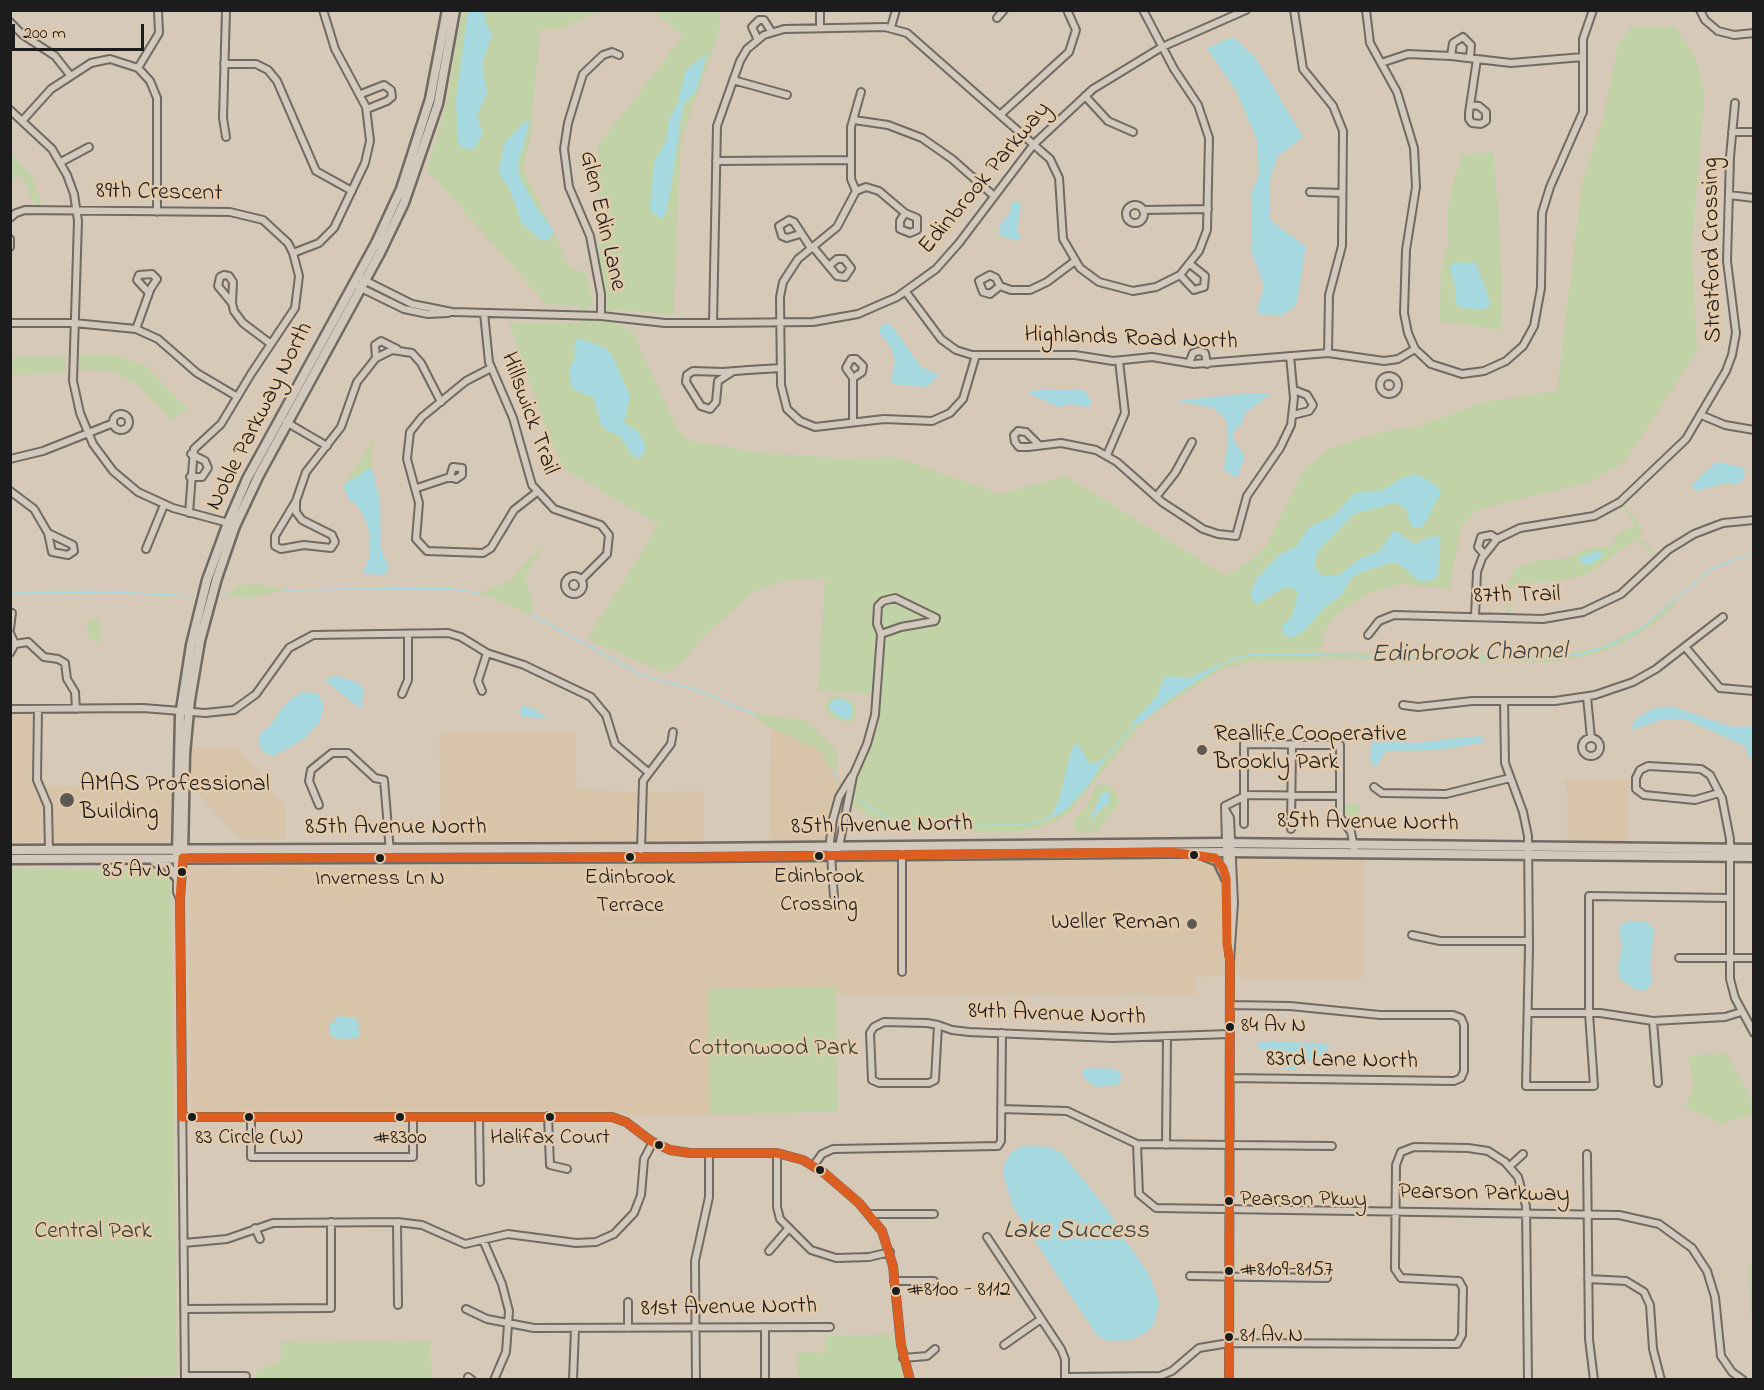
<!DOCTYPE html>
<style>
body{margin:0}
#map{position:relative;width:1764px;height:1390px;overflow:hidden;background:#d6c9b8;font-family:"Indie Flower",sans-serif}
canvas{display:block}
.frame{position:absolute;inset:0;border:12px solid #1c1c1c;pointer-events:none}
.scale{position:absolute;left:12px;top:24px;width:132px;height:27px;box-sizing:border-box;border:3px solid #1c1c1c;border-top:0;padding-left:8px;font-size:18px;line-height:21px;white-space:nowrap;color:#1c1c1c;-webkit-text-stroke:4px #e3caab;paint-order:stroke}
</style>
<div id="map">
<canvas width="1764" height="1390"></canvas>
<div class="frame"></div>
<div class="scale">200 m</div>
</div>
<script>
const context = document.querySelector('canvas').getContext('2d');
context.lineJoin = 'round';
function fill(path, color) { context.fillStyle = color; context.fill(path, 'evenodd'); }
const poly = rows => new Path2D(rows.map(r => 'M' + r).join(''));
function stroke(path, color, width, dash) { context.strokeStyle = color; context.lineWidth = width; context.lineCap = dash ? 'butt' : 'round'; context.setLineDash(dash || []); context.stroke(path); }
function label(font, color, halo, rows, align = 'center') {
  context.font = font + ' "Indie Flower",sans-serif'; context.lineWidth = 5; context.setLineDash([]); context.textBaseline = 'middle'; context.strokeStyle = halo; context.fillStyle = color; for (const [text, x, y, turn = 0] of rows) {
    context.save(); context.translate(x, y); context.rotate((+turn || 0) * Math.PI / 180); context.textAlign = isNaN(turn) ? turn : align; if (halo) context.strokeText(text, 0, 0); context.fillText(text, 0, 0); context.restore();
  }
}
const built = poly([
 [32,713,34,781,45,810,46,842,11,843,10,714],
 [771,728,816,748,825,757,828,768,845,781,836,798,826,843,769,842],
 [575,731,577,790,637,792,635,844,441,846,439,733],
 [192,749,238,749,285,805,285,840,241,839,192,787],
 [1562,779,1629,780,1628,844,1567,841,1567,788],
 [174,785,172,831,169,839,158,846,53,843,51,803,41,786],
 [704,791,703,845,646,846,643,792],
 [1100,855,1206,857,1213,859,1223,874,1226,976,1197,977,1196,994,836,994,836,987,708,989,710,1114,636,1116,607,1110,191,1111,188,868,1099,860],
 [1240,855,1364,856,1363,979,1234,977,1236,860]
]);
const green = poly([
 [462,11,600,11,560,29,540,29,530,143,522,168,571,269,585,272,594,306,586,306,585,320,606,321,605,292,598,265,598,146,683,36,660,17,657,11,721,11,719,31,681,140,673,315,613,309,613,322,632,330,676,427,688,440,754,452,839,458,896,457,1000,494,1066,476,1226,576,1252,559,1265,547,1305,468,1331,448,1385,431,1416,427,1484,402,1557,391,1582,184,1603,119,1618,45,1632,26,1674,27,1694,54,1705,92,1692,243,1697,351,1625,462,1590,482,1477,510,1461,526,1450,589,1401,584,1368,593,1341,612,1325,630,1319,653,1561,655,1603,646,1645,625,1675,601,1675,605,1654,624,1620,645,1601,652,1562,661,1535,662,1318,658,1317,661,1259,661,1222,668,1145,720,1070,811,1058,820,1039,828,1018,831,892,832,850,803,872,740,883,695,818,690,825,578,791,579,755,591,701,638,683,662,665,673,587,639,659,525,565,469,549,437,509,322,580,323,581,306,547,305,427,170,447,102],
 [1494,152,1502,280,1501,330,1440,321,1441,269,1449,244,1447,216,1451,190,1462,154],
 [11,153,31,175,43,207,36,207,21,175,11,180],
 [80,354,112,354,145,365,188,409,172,421,134,382,107,370,79,370],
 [65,356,65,372,22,375,11,373,11,357],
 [374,434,371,455,372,469,366,469,361,475,345,483,366,453],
 [1624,504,1643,530,1638,536,1657,554,1655,556,1636,539,1586,575,1557,581,1514,584,1511,587,1510,613,1507,613,1508,583,1515,568,1535,561,1568,558,1585,549,1612,545,1618,534,1635,525,1622,505],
 [540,547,540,553,527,572,526,578,533,605,532,615,480,593,511,580],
 [260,584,285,590,248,599,226,595,239,585],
 [92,619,97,619,100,624,101,640,97,643,89,638,87,631,87,622],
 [835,695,850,700,855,706,856,718,851,723,835,719,824,709,829,697],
 [761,714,805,720,837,751,838,770,834,771,828,768,825,757,816,748,763,724,755,715],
 [1106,784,1116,791,1119,802,1098,832,1078,833,1073,827,1074,819,1086,807,1096,785],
 [1103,793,1110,801,1089,822,1092,812],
 [1355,802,1359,806,1356,825,1349,819,1345,811,1346,804],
 [11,868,161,870,171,879,177,1376,121,1377,117,1380,11,1379],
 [836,987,838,1112,710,1114,708,989],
 [1726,1053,1753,1102,1753,1114,1721,1124,1685,1107,1694,1085,1688,1056],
 [1753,1260,1753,1346,1748,1266],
 [894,1334,904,1379,798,1379,797,1352,825,1353,825,1336],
 [430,1341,432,1379,259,1380,256,1377,256,1371,281,1360,281,1342]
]);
const water = poly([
 [468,11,484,11,485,21,492,35,482,64,487,94,477,115,483,134,476,146,470,150,461,147,458,142,456,99],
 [1233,37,1255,57,1303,137,1277,157,1269,183,1269,219,1306,247,1296,306,1282,315,1256,314,1264,286,1251,250,1251,195,1259,174,1257,140,1237,93,1207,48],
 [707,54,696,91,683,105,671,188,666,213,662,219,652,213,650,208,654,163,667,138,669,119,677,106,686,70],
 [526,121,529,121,529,125,518,164,519,175,535,205,553,229,553,235,546,240,542,241,522,224,509,188,498,172,505,142],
 [1015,200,1021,204,1017,231,1021,238,1017,241,999,235,999,226,1008,216,1007,212,1011,213,1010,205],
 [1454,262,1476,263,1491,304,1484,310,1463,308,1455,304,1455,286,1449,267],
 [887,323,894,328,920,366,939,375,927,387,891,384,895,360,890,346,879,332,881,326],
 [578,338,604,347,612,355,630,396,624,423,639,432,645,444,645,452,639,458,633,457,621,437,602,427,593,397,575,390,571,385,569,370,575,358,574,344],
 [1042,389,1079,389,1086,392,1092,404,1088,407,1070,404,1059,407,1027,393],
 [1249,393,1271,394,1244,414,1244,421,1234,431,1234,441,1245,456,1237,478,1224,470,1228,441,1227,420,1212,407,1175,401],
 [1716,462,1742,467,1745,470,1744,479,1738,484,1721,484,1696,491,1691,486],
 [366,469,372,469,380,501,381,549,389,568,385,574,379,575,363,573,370,557,370,534,364,517,356,504,349,500,344,487,345,483,361,475],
 [1414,474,1427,479,1442,491,1423,527,1412,528,1405,508,1395,503,1354,514,1318,551,1314,567,1323,576,1339,575,1359,559,1379,551,1394,530,1414,544,1433,536,1441,538,1438,574,1434,580,1419,581,1402,566,1393,562,1360,573,1351,578,1341,596,1325,607,1303,632,1291,638,1284,635,1282,626,1292,617,1298,592,1294,589,1285,587,1256,605,1250,595,1256,579,1279,555,1297,546,1309,527,1332,517,1355,493,1383,490,1400,479],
 [1598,551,1603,553,1602,556,1590,565,1581,564,1580,557],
 [1229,660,1170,699,1141,723,1130,725,1157,696,1165,676,1190,678],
 [338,676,359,683,364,690,361,709,327,682,326,678],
 [302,692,317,693,324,705,320,722,304,739,274,756,263,752,258,740,262,732,270,726,287,702],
 [835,699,848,701,852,705,852,717,847,719,841,718,830,710,830,703],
 [523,705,534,709,547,718,522,717,520,711],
 [1673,707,1733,727,1750,726,1753,730,1753,757,1749,758,1745,746,1685,719,1661,720,1631,730,1635,719,1655,708],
 [1378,736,1414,743,1479,736,1485,739,1482,743,1438,750,1390,751,1385,752,1377,766,1374,766,1370,761,1371,743],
 [1078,743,1089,763,1098,762,1107,756,1088,786,1065,811,1046,820,1054,811,1059,800,1072,748],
 [1106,792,1110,794,1110,801,1089,822,1100,798,1098,796],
 [1627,921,1647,922,1654,929,1650,967,1653,981,1646,991,1635,989,1620,979,1618,967,1622,948,1619,927],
 [337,1016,357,1018,360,1035,357,1038,338,1039,330,1035,330,1023,336,1021],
 [1270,1041,1329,1044,1330,1045,1326,1053,1294,1070,1285,1069,1257,1046,1258,1042],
 [1085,1068,1113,1069,1120,1072,1122,1079,1117,1085,1096,1087,1085,1079,1082,1073],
 [1023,1146,1049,1147,1062,1153,1110,1213,1124,1239,1148,1272,1159,1302,1154,1324,1147,1332,1132,1340,1107,1341,1097,1335,1062,1283,1013,1207,1004,1177,1004,1165,1011,1152]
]);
const stream = poly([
 [285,590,445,588,480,593],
 [10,593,116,592,189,596],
 [222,595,226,595],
 [532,615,641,675,698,690,755,715],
 [1228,661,1249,655,1267,654,1534,659,1581,654,1605,647,1637,632,1709,571,1732,560,1754,554],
 [1107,757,1135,724],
 [834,771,837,781],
 [861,800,881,815,912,826,1025,825,1047,819]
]);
const minor = poly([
 [226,10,223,118,226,137],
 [1294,10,1303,69,1333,106,1343,131,1342,246,1329,295,1328,353],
 [1366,10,1370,43,1397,92,1414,148,1416,187,1406,250,1404,313,1408,333,1415,349,1431,364,1462,374,1484,371,1506,361,1523,346,1534,326,1541,288,1542,213,1550,187,1583,112,1583,39,1593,10],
 [1700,10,1705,20,1718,31,1734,35,1754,33],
 [997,18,1004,10],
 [10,22,23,35,55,56,70,75],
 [820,27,820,10],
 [891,27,896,10],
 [757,38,752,27,759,20,764,20,771,31],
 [1451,56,1453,43,1463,37,1471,45,1470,58],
 [1381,63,1408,54,1451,56,1511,63,1583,57],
 [224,64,256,64,268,70,277,81,316,171,352,191],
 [138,68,159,33,158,10],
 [733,80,787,95],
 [361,94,384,85,391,90,392,97,387,101,367,109],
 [1085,96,1108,121,1133,132],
 [1471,105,1479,106,1486,112,1486,121,1481,124,1472,123,1469,119,1469,113,1477,59],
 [10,110,52,149,67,175,74,194,78,221,73,381,80,413,93,444,113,471,138,492,173,508,232,524],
 [1001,114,1069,52,1076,30,1067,10],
 [23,120,51,89,91,63,110,59,138,68,150,81,157,98,157,212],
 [854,120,888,125,922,138,952,159,994,196],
 [1732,132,1754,132],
 [716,161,850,160],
 [61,162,89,147],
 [856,191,837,227,798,259,783,282,780,297,781,385,787,409,800,421,815,427,884,419,932,421,950,413,963,399,976,355],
 [856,191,866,187,879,191,905,213,917,218,917,230,910,233,900,229,900,221,905,213],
 [856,191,851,179,851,127,861,92],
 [1310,192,1342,193],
 [1729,195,1754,198],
 '1126 214a9 9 0 1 1 18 0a9 9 0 1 1-18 0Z',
 [1143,210,1208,209],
 [10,218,16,213,25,210,230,212,263,220,288,243,293,253,299,276,295,308,251,374,221,424,194,449,189,513],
 [800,234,787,238,782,236,779,226,789,220,794,222,811,248],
 [10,239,10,247],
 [813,247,837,276,845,277,851,268,844,259,837,259,829,266],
 [293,253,319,243,334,228,365,163,370,141,366,107,335,49,323,10],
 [224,275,229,276,233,282,232,303,218,286,220,277,224,275],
 [1180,275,1194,290,1204,287,1205,276,1190,264],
 [362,279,412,304,452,312,601,316,665,323,713,323,813,322,858,314,897,297,936,269,959,243,1034,144,1093,89,1162,47,1246,10],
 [1000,286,990,294,983,292,979,281,990,275,996,278,1000,286,1011,290,1030,290,1047,282,1075,261],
 [359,287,404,309,428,314,448,313],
 [906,292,941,339,956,350,972,355,1075,355,1113,361,1152,357,1194,364,1328,353,1384,361,1398,359,1415,349],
 [232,303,234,311,243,323,271,344],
 [484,313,489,362,513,418,532,485,554,509,601,525,609,535,607,554,581,580],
 [601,316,601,294,590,236,569,187,564,149,568,123,583,74,603,55,612,52,619,55],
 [10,323,74,323,136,329,158,339,197,373,236,396],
 [713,323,717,126,740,61,747,49,764,35,784,29,885,27,907,33,1050,159,1059,178,1063,239,1080,268,1099,282,1133,291,1156,287,1180,275,1199,251,1207,230,1209,138,1198,105,1174,69,1143,10],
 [136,329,149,293,151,288,157,279,152,274,139,275,137,280,149,293],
 [376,358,375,345,381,341,397,349],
 [1189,363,1193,353,1199,351,1205,353,1207,364],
 [491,368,466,381,422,417,410,432,407,459,419,503,416,539,427,551,483,553,491,548,514,510,537,492],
 [732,372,718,381,716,402,710,409,701,406,686,382,687,375,693,371,723,372,748,370,781,368],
 '1380 385a9 9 0 1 1 18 0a9 9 0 1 1-18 0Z',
 [853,378,862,372,863,366,856,359,851,359,846,368,853,378,853,422],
 '113 422a8 8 0 1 1 16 0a8 8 0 1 1-16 0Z',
 [1293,415,1309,411,1313,405,1307,395,1294,390],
 [1701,415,1725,425,1754,430],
 [286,422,327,446],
 [1039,445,1026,432,1018,431,1014,435,1015,442,1019,447,1028,447,1061,443,1096,450,1117,462,1162,502,1203,529,1218,534,1236,536,1247,496,1280,448,1291,425,1294,398,1290,356],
 [1107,455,1125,413,1119,361],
 [10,459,43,451,111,424],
 [190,477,202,477,208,468,205,461,191,454],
 [417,488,450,477,456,479,462,475,462,468,453,467,450,477],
 [10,491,34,509,48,533,52,552,68,555,74,551,73,545,48,533],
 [1156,497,1175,473,1192,442],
 [296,501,306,472,341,427,357,382,376,358,392,350,412,353,421,363,441,402],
 [296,501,296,512,302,520,332,535,335,542,331,548,304,545,281,549,275,546,275,536,296,501],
 [146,549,164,505],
 [1484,554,1478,547,1481,537,1491,535,1497,539],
 '565 585a9 9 0 1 1 18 0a9 9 0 1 1-18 0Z',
 [1475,616,1477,572,1482,558,1497,539,1520,528,1594,516,1620,502,1686,439,1726,371,1732,355,1736,333,1727,261,1730,157,1735,103],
 [10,629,12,613],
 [10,633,15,644,10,653],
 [1368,635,1379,621,1394,615,1543,619,1583,612,1621,594,1668,550,1694,534,1723,523,1754,520],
 [15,644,28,642,44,657,58,659,65,663,67,679,75,692,76,709],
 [1686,648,1720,688,1754,691],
 [482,691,478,681,487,653],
 [402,694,408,680,408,634],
 [1587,697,1591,738],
 [1504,701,1505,763,1523,812,1528,836,1529,947,1526,1086,1594,1086,1589,1013,1589,896,1730,898],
 [1403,705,1418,707,1472,701,1555,701,1595,695,1633,682,1656,669,1723,617],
 [10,709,143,708,205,713,234,710,256,694,289,648,313,635,448,633,461,637,487,653,524,665,591,697,606,715,615,744,648,772],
 [38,709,37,780,48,806,49,850],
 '1582 747a9 9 0 1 1 18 0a9 9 0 1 1-18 0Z',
 [1374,787,1382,793,1446,794,1510,778],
 [1719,793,1695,800,1644,795,1636,789,1636,778,1640,770,1648,766,1701,769,1710,775,1722,798,1730,839,1730,979,1735,998,1754,1033],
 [319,805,309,781,311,770,332,753,348,753,375,778,384,780,390,852],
 [1226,811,1230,818,1234,903,1230,961,1229,1380],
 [1244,824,1244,744,1340,745,1340,817,1351,832,1354,848],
 [1291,829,1292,744],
 [641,850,643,781,671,744,673,732],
 [832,856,839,847,853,776,867,744,875,715,881,634,877,624,878,606,883,601,895,598,936,618,935,621,901,627,881,634],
 [177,858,177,892,180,899],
 [183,858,180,899,185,1380],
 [834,897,830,841,833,819,839,797,852,776],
 [1412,935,1440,941,1529,941],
 [1229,955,1225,806,1247,795,1340,796],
 [1679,958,1754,958],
 [902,972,902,853],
 [1528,1013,1600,1013,1653,1021,1725,1017,1741,1012],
 [1653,1021,1658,1083],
 [938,1025,935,1080,929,1083,879,1083,872,1080,870,1033,874,1027,884,1022,927,1023,938,1025,952,1030,969,1032,1112,1038,1230,1034],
 [1230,1078,1454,1081,1461,1078,1464,1071,1464,1025,1461,1018,1453,1015,1380,1015,1290,1006,1230,1005],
 [1001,1109,1067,1111,1137,1144,1332,1146],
 [548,1116,550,1165,567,1169],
 [182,1117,612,1117,626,1122,651,1141,670,1150,690,1153,777,1153,803,1160,823,1172,859,1203,882,1231,893,1266,901,1345,910,1380],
 [479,1117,480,1182],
 [251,1118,251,1157,413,1157,413,1117],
 [1137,1144,1139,1194,1156,1208,1619,1215,1659,1224,1692,1248,1707,1271,1715,1297,1721,1356,1732,1372,1743,1380],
 [1166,1145,1167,1037],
 [777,1153,777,1207,780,1219,811,1250,836,1258,869,1257,890,1252],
 [1587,1154,1589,1339,1594,1380],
 [814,1165,822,1154,833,1149,998,1146,1001,1141,1002,1033],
 [1510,1166,1523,1154],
 [870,1214,934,1214],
 [397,1222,398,1305],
 [255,1228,260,1239],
 [987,1237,1061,1349,1065,1359,1065,1379],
 [483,1240,502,1284,509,1311,506,1352,494,1380],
 [184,1243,227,1239,273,1223,397,1222,422,1225,465,1244,508,1234,576,1243,596,1242,614,1234,634,1213,641,1195,644,1159,653,1142],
 [769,1251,788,1229],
 [1190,1276,1327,1278],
 [1588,1279,1626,1281,1644,1292,1650,1305,1653,1349,1661,1380],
 [894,1281,934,1281],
 [628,1302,628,1328],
 [184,1309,331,1308,331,1222],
 [466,1309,487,1319,534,1328,830,1327],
 [765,1327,765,1380],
 [1004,1345,1041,1319],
 [903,1358,927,1356,935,1349],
 [185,1376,246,1376],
 [468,1377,472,1380],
 [1065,1377,1160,1376,1172,1371,1199,1348,1229,1343,1457,1344,1462,1335,1463,1288,1459,1281,1401,1278,1395,1269,1396,1165,1401,1152,1414,1147,1468,1148,1488,1151,1505,1162,1518,1177,1526,1206,1528,1380],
 [573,1380,575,1329],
 [696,1380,695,1261,709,1197,709,1153]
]);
const major = poly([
 [10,850,691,848,1221,843,1754,849],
 [177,855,180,716,191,645,207,580,228,523,247,479,376,243,401,189,430,99,447,10],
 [183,855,185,754,190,700,200,641,217,578,235,526,259,475,380,253,404,203,438,104,455,10],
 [1203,855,1218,861,1226,878],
 [10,859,694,857,1226,852,1754,857],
 [155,862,166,864,176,876]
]);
const bus1 = poly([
 [183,858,694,857,1170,852,1215,858,1223,868,1226,878,1227,944,1230,961,1229,1380],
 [182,1117,612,1117,626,1122,651,1141,670,1150,690,1153,777,1153,803,1160,823,1172,859,1203,882,1231,893,1266,901,1345,910,1380],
 [182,1117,180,899,183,858]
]);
const markers = [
 [1202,750,6,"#5d5953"],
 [67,800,8,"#5d5953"],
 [1194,855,5,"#1c1c1c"],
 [819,856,5,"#1c1c1c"],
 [630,857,5,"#1c1c1c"],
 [380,858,5,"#1c1c1c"],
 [182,872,5,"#1c1c1c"],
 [1192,924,6,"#5d5953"],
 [1230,1027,5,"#1c1c1c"],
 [192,1117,5,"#1c1c1c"],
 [249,1117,5,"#1c1c1c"],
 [400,1117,5,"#1c1c1c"],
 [550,1117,5,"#1c1c1c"],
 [659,1145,5,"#1c1c1c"],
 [820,1170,5,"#1c1c1c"],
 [1229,1201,5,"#1c1c1c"],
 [1229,1271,5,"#1c1c1c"],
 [896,1291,5,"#1c1c1c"],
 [1229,1337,5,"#1c1c1c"]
];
const busNames = [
 ["85 Av N",171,872,"right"],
 ["Edinbrook",819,878],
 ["Crossing",819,906],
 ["Edinbrook",630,879],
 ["Terrace",630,907],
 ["Inverness Ln N",380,880],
 ["84 Av N",1241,1027,"left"],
 ["83 Circle (W)",249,1139],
 ["#8300",400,1139],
 ["Halifax Court",550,1139],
 ["Pearson Pkwy",1240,1201,"left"],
 ["#8109-8157",1240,1271,"left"],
 ["#8100 - 8112",907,1291,"left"],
 ["81 Av N",1240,1337,"left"]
];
const streetNames = [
 ["Edinbrook Parkway",986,179,-50],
 ["89th Crescent",159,194,1],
 ["Glen Edin Lane",601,221,77],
 ["Stratford Crossing",1714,250,-91],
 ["Highlands Road North",1131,340,2],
 ["Hillswick Trail",528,414,70],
 ["Noble Parkway North",261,417,-63],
 ["87th Trail",1517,597,-1],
 ["85th Avenue North",1368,824,1],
 ["85th Avenue North",882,827,-1],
 ["85th Avenue North",396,829],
 ["84th Avenue North",1057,1016,2],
 ["83rd Lane North",1342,1062,1],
 ["Pearson Parkway",1484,1195,1],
 ["81st Avenue North",729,1309,-1]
];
const poiNames = [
 ["Reallife Cooperative",1214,736],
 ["Brookly Park",1214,764],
 ["AMAS Professional",80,786],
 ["Building",80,814],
 ["Weller Reman",1180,924,"right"]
];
const parkNames = [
 ["Cottonwood Park",773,1050],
 ["Central Park",93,1233]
];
const waterNames = [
 ["Edinbrook Channel",1469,655,-1],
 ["Lake Success",1076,1233]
];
fill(built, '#d8c4a9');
fill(green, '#c1d2a6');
fill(water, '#a6d8e0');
stroke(stream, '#a6d8e0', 1.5);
stroke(minor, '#706a62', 10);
stroke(major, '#706a62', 13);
stroke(minor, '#d2c8bc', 6);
stroke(major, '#d2c8bc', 8);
stroke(bus1, '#dd5e21', 9);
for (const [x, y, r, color] of markers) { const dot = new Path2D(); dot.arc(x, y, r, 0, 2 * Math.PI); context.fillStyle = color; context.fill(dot); stroke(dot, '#e3caab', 2); }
label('22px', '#1c1c1c', '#e3caab', busNames);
label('24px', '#1c1c1c', '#e3caab', streetNames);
label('24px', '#1c1c1c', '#e3caab', poiNames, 'left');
label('24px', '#3a4235', '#e3caab', parkNames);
label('italic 26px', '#334347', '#e3caab', waterNames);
</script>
